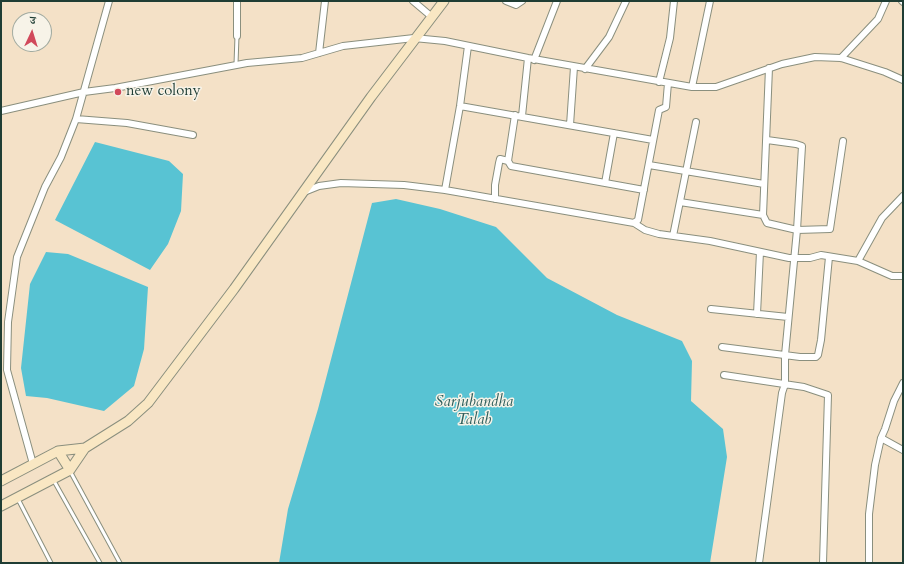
<!DOCTYPE html>
<meta charset="utf-8">
<style>
body{margin:0}
#map{position:relative;width:904px;height:564px;overflow:hidden;background:#f4e1c7;font-family:Cardo,"Noto Serif Devanagari",serif}
canvas{display:block}
.frame{position:absolute;inset:0;border:2px solid #1f3d34;pointer-events:none}
.north{position:absolute;left:12px;top:12px;width:40px;height:40px;box-sizing:border-box;background:#f7f3e8;border:1px solid #a1aaa0;border-radius:50%;rotate:4deg;font-size:11px;font-weight:700;line-height:16px;text-align:center;color:#1f3d34}
.north::after{content:'';display:block;margin:auto;width:14px;height:18px;background:#d1495b;clip-path:polygon(50% 0,100% 100%,50% 72%,0 100%)}
</style>
<div id="map">
<canvas width="904" height="564"></canvas>
<div class="frame"></div>
<div class="north">उ</div>
</div>
<script>
const context = document.querySelector('canvas').getContext('2d');
context.lineJoin = 'round';
function fill(path, color) { context.fillStyle = color; context.fill(path, 'evenodd'); }
const poly = rows => new Path2D(rows.map(r => 'M' + r).join(''));
function stroke(path, color, width, dash) { context.strokeStyle = color; context.lineWidth = width; context.lineCap = dash ? 'butt' : 'round'; context.setLineDash(dash || []); context.stroke(path); }
function label(font, color, halo, rows, align = 'center') {
  context.font = font + ' Cardo,serif'; context.lineWidth = 3; context.setLineDash([]); context.textBaseline = 'middle'; context.strokeStyle = halo; context.fillStyle = color; for (const [text, x, y, turn = 0] of rows) {
    context.save(); context.translate(x, y); context.rotate((+turn || 0) * Math.PI / 180); context.textAlign = isNaN(turn) ? turn : align; if (halo) context.strokeText(text, 0, 0); context.fillText(text, 0, 0); context.restore();
  }
}
const water = poly([
 [95,142,169,161,183,174,181,211,168,244,150,270,55,220],
 [396,199,440,209,496,227,547,278,617,315,682,341,692,361,691,401,723,429,727,457,710,563,279,563,288,509,318,409,372,203],
 [46,252,68,254,148,287,144,349,134,386,104,411,47,398,26,396,21,368,30,284]
]);
const lane = poly([
 [236,64,237,36],
 [70,471,120,563],
 [54,481,100,563],
 [18,499,51,563]
]);
const street = poly([
 [413,1,432,17],
 [506,1,516,5,522,1],
 [902,1,903,2],
 [237,36,237,1],
 [319,53,325,1],
 [841,58,878,19,886,1],
 [534,60,557,1],
 [585,69,609,37,626,1],
 [659,82,670,38,674,1],
 [692,87,710,1],
 [460,106,653,140],
 [1,111,84,92,115,88,247,63,302,58,343,46,414,38,445,41,528,58,692,87,716,87,782,64,815,57,841,58,885,72,903,80],
 [515,115,508,161,511,166,644,190],
 [522,116,528,58],
 [76,119,127,123,193,135],
 [570,125,574,67],
 [767,140,796,144,802,146,797,230,830,229,843,141],
 [649,165,764,184],
 [605,183,614,133],
 [445,190,460,106,468,46],
 [304,192,319,186,341,183,404,185,445,190,634,223,645,230,659,234,710,241,789,258,810,258,821,255,858,261],
 [903,196,882,218,858,261,892,276,903,276],
 [495,199,495,185,499,163,500,159,508,161],
 [680,202,763,215],
 [634,223,638,220,659,110,666,107,668,83],
 [673,236,696,122],
 [711,309,788,317],
 [757,314,760,252],
 [722,347,800,357,816,357,818,355,821,340,829,257],
 [724,375,804,387,828,395,823,563],
 [881,438,903,450],
 [33,464,7,370,8,322,17,257,45,187,61,157,76,119,109,1],
 [759,563,782,393,785,384,785,355,797,230,767,223,763,215,769,68],
 [869,563,869,514,875,465,881,438,885,429,894,401,903,383]
]);
const secondary = poly([
 [58,451,70,470],
 [1,481,58,451,85,448],
 [1,506,70,470,85,448,128,421,148,403,234,289,371,97,444,1]
]);
const markers = [
 [118,92,4,"#d1495b"]
];
const poiNames = [
 ["new colony",126,92]
];
const waterNames = [
 ["Sarjubandha",474,402],
 ["Talab",474,420]
];
fill(water, '#58c3d3');
stroke(lane, '#8a8f7e', 5);
stroke(street, '#8a8f7e', 8);
stroke(secondary, '#8a8f7e', 11);
stroke(lane, '#fff', 3);
stroke(street, '#fff', 6);
stroke(secondary, '#f9e7c3', 9);
for (const [x, y, r, color] of markers) { const dot = new Path2D(); dot.arc(x, y, r, 0, 2 * Math.PI); context.fillStyle = color; context.fill(dot); stroke(dot, '#f7f3e8', 1.5); }
label('15px', '#1f3d34', '#f7f3e8', poiNames, 'left');
label('italic 16px', '#2d5e5c', '#f7f3e8', waterNames);
</script>
